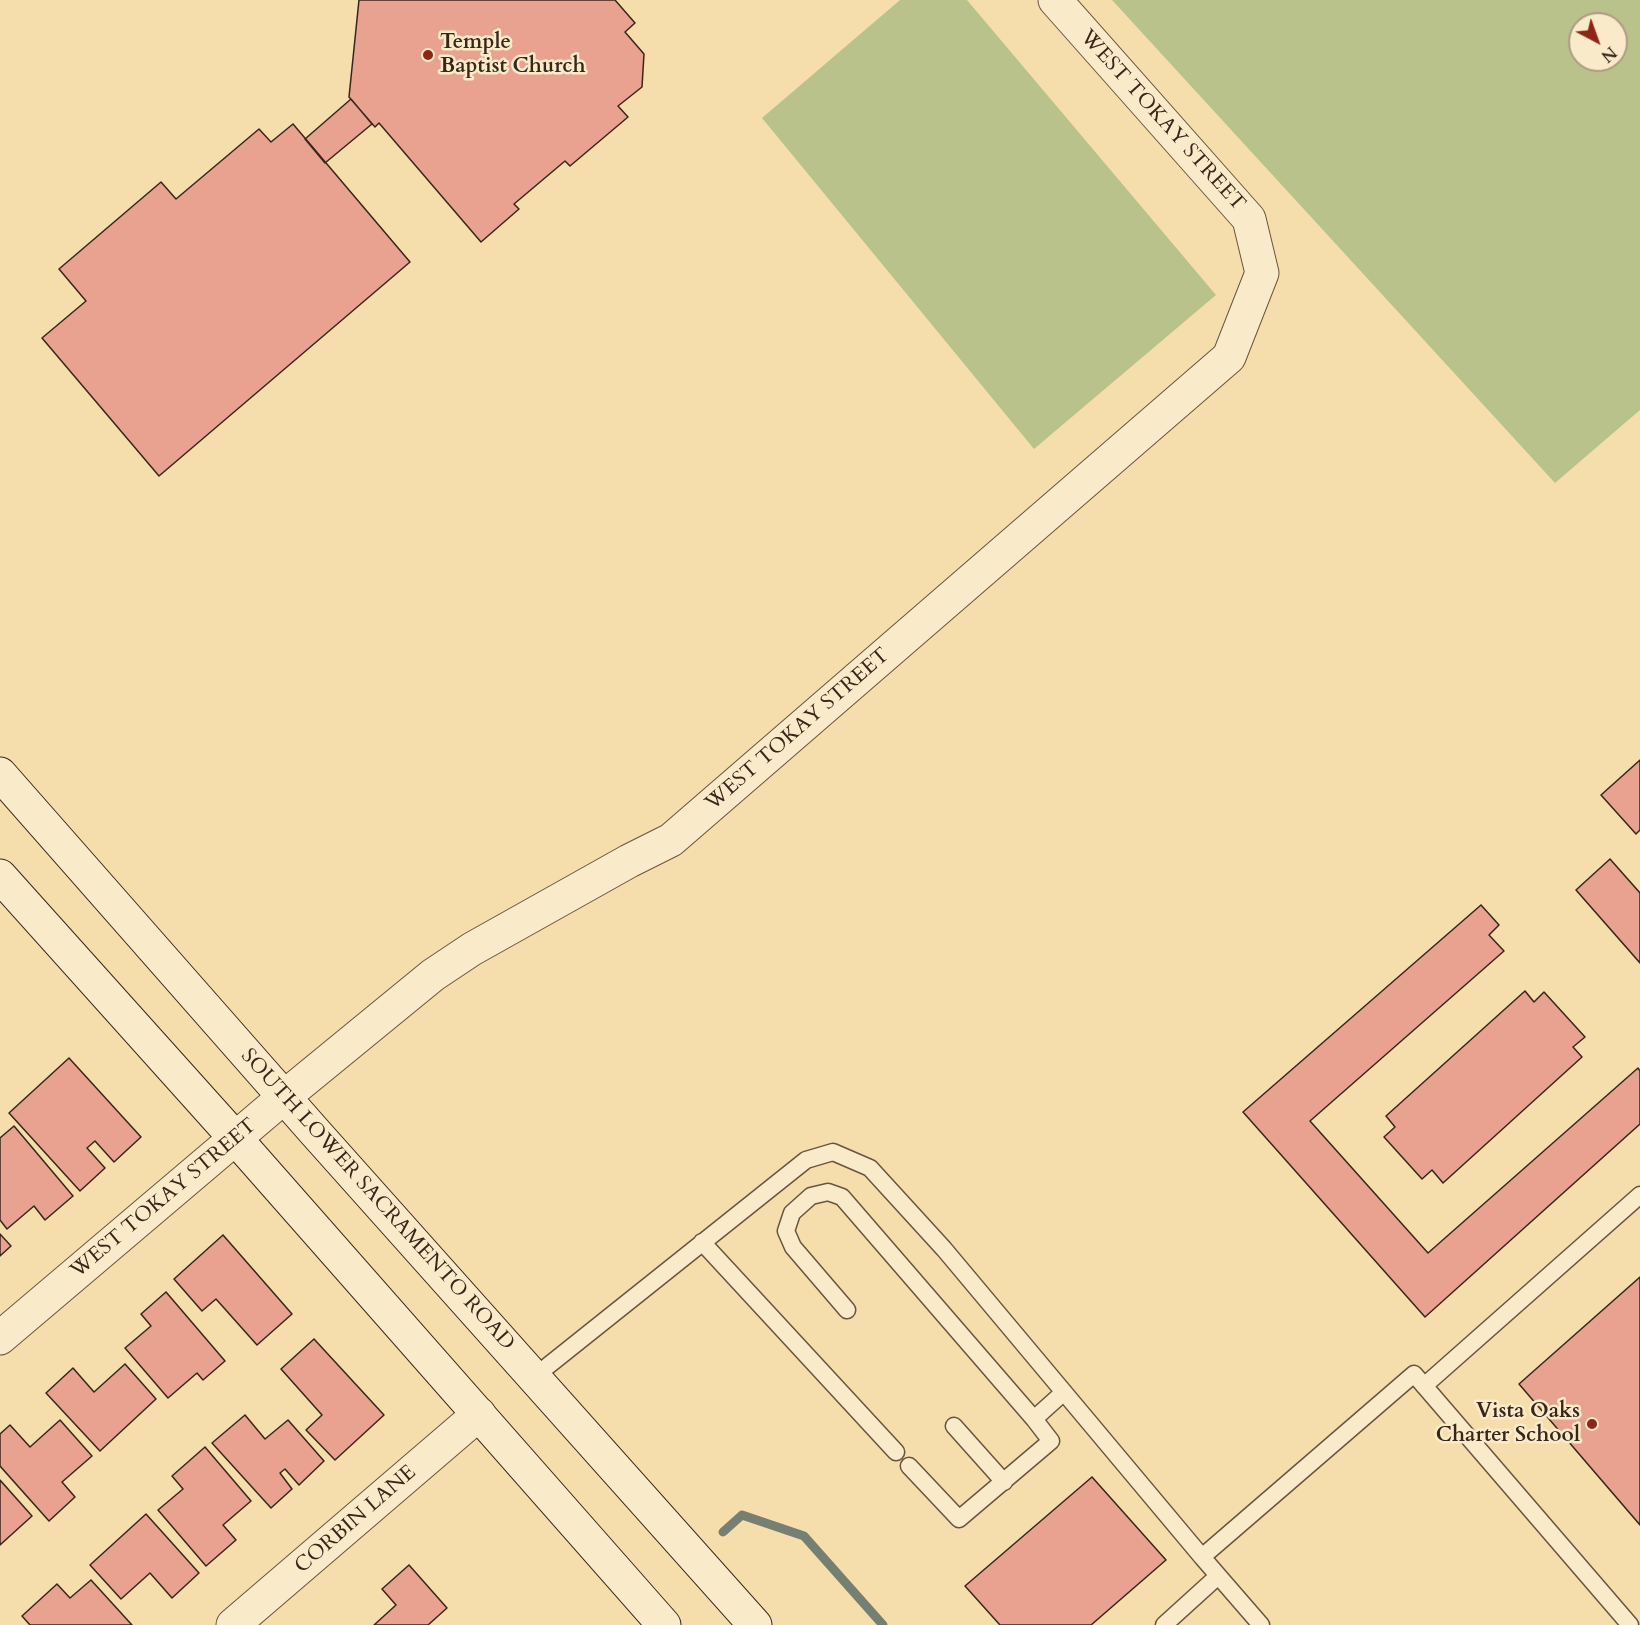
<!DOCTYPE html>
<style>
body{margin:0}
#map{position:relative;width:1640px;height:1625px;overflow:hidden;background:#f6deac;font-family:Cardo,serif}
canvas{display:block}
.north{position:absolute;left:1568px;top:12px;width:60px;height:60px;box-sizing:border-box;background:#f9eac9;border:2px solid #ac9c83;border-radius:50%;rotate:139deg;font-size:16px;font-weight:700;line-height:24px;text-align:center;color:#38261b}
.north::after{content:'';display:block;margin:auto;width:21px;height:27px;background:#8f2418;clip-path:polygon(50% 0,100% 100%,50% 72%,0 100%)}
</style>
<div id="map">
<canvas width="1640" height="1625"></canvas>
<div class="north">N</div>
</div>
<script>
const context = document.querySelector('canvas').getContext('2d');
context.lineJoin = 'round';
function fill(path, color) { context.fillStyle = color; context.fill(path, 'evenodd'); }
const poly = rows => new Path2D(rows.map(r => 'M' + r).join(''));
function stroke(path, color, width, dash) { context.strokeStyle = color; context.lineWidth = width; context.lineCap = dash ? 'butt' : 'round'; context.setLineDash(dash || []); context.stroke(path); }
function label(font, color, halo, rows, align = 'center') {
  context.font = font + ' Cardo,serif'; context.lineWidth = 5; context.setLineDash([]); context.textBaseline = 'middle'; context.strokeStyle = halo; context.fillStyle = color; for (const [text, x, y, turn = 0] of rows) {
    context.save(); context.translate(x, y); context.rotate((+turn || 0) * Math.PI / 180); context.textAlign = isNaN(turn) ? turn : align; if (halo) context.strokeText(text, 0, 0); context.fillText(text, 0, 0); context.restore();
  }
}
const green = poly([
 [900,0,967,0,1216,295,1034,449,762,118],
 [1112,0,1640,0,1640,410,1555,483],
 [1580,24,1616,24,1616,60,1580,60]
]);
const stream = poly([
 [723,1532,742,1515,804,1536,883,1625]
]);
const building = poly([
 [359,0,615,0,635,23,625,32,644,54,642,87,618,106,628,117,570,166,565,161,514,204,519,209,481,242,379,123,375,127,349,97,359,0],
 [351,99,372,124,325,163,305,139,351,99],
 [293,124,410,262,159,476,42,338,86,301,59,269,161,182,176,199,259,129,271,142,293,124],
 [1640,760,1640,830,1636,834,1601,795,1640,760],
 [1610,859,1640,893,1640,963,1576,890,1610,859],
 [1481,905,1499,925,1489,935,1504,951,1310,1121,1428,1253,1638,1068,1640,1071,1640,1124,1425,1317,1243,1112,1481,905],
 [1525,991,1534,1002,1544,992,1585,1037,1573,1047,1582,1057,1443,1183,1432,1170,1422,1179,1384,1137,1395,1127,1386,1116,1525,991],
 [69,1058,141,1137,114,1162,95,1141,87,1148,105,1168,80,1191,9,1113,69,1058],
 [14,1126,73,1196,45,1220,34,1206,7,1229,0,1220,0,1138,14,1126],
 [0,1234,11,1246,0,1256,0,1234],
 [223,1235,292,1314,257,1345,216,1299,202,1311,174,1279,223,1235],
 [1640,1277,1640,1525,1519,1384,1640,1277],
 [166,1292,225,1361,203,1380,197,1373,168,1398,125,1348,151,1326,141,1314,166,1292],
 [314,1339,384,1415,335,1460,306,1430,322,1415,281,1369,314,1339],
 [125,1364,156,1399,100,1451,46,1393,73,1368,94,1392,125,1364],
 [245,1415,265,1439,288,1420,324,1461,299,1485,285,1469,280,1473,292,1489,271,1508,212,1443,245,1415],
 [60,1420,92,1456,62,1482,75,1497,49,1521,0,1466,0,1434,10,1425,30,1447,60,1420],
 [205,1447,251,1501,223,1525,236,1540,206,1566,158,1510,183,1489,172,1476,205,1447],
 [1092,1477,1166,1560,1091,1625,1000,1625,965,1586,1092,1477],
 [0,1480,32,1516,0,1545,0,1480],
 [146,1514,199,1573,172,1598,150,1573,121,1599,90,1565,146,1514],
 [409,1565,447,1608,428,1625,374,1625,396,1605,382,1589,409,1565],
 [91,1580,132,1625,30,1625,22,1616,57,1584,70,1598,91,1580]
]);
const service = poly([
 [702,1242,896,1452],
 [847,1310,793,1247,786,1231,792,1213,811,1196,828,1192,842,1197,1034,1419,1051,1441,959,1519,909,1466],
 [534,1377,806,1160,833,1152,870,1168,944,1249,1202,1557],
 [1424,1386,1640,1195],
 [1034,1419,1064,1392],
 [954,1426,1004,1482],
 [1164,1625,1218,1576],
 [1261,1625,1202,1557,1414,1374,1630,1625]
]);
const minor = poly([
 [0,1338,284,1097,433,975,472,949,629,861,671,840,1229,357,1262,273,1249,219,1055,0],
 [233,1625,479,1414]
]);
const secondary = poly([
 [0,774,314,1131,755,1625],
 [0,876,236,1139,664,1625]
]);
const markers = [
 [428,55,6,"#8f2418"],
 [1592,1424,6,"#8f2418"]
];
const poiNames = [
 ["Temple",440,43],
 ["Baptist Church",440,67],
 ["Vista Oaks",1580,1412,"right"],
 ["Charter School",1580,1436,"right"]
];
const streetNames = [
 ["WEST TOKAY STREET",1162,121,48],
 ["WEST TOKAY STREET",798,730,-41],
 ["WEST TOKAY STREET",164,1199,-40],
 ["SOUTH LOWER SACRAMENTO ROAD",377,1200,48],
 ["CORBIN LANE",356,1520,-41]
];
fill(green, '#bac28b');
stroke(stream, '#758073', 9);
fill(building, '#e9a190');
stroke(building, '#38261b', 1.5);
stroke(service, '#68543f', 19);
stroke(minor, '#68543f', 35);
stroke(secondary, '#38261b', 35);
stroke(service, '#f9eac9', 16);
stroke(minor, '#f9eac9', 33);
stroke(secondary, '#f9eac9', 33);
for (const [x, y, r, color] of markers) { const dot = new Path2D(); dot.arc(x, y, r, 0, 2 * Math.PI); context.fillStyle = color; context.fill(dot); stroke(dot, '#f9eac9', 2); }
label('bold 21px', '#38261b', '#f9eac9', poiNames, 'left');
label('21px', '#38261b', '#f9eac9', streetNames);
</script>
